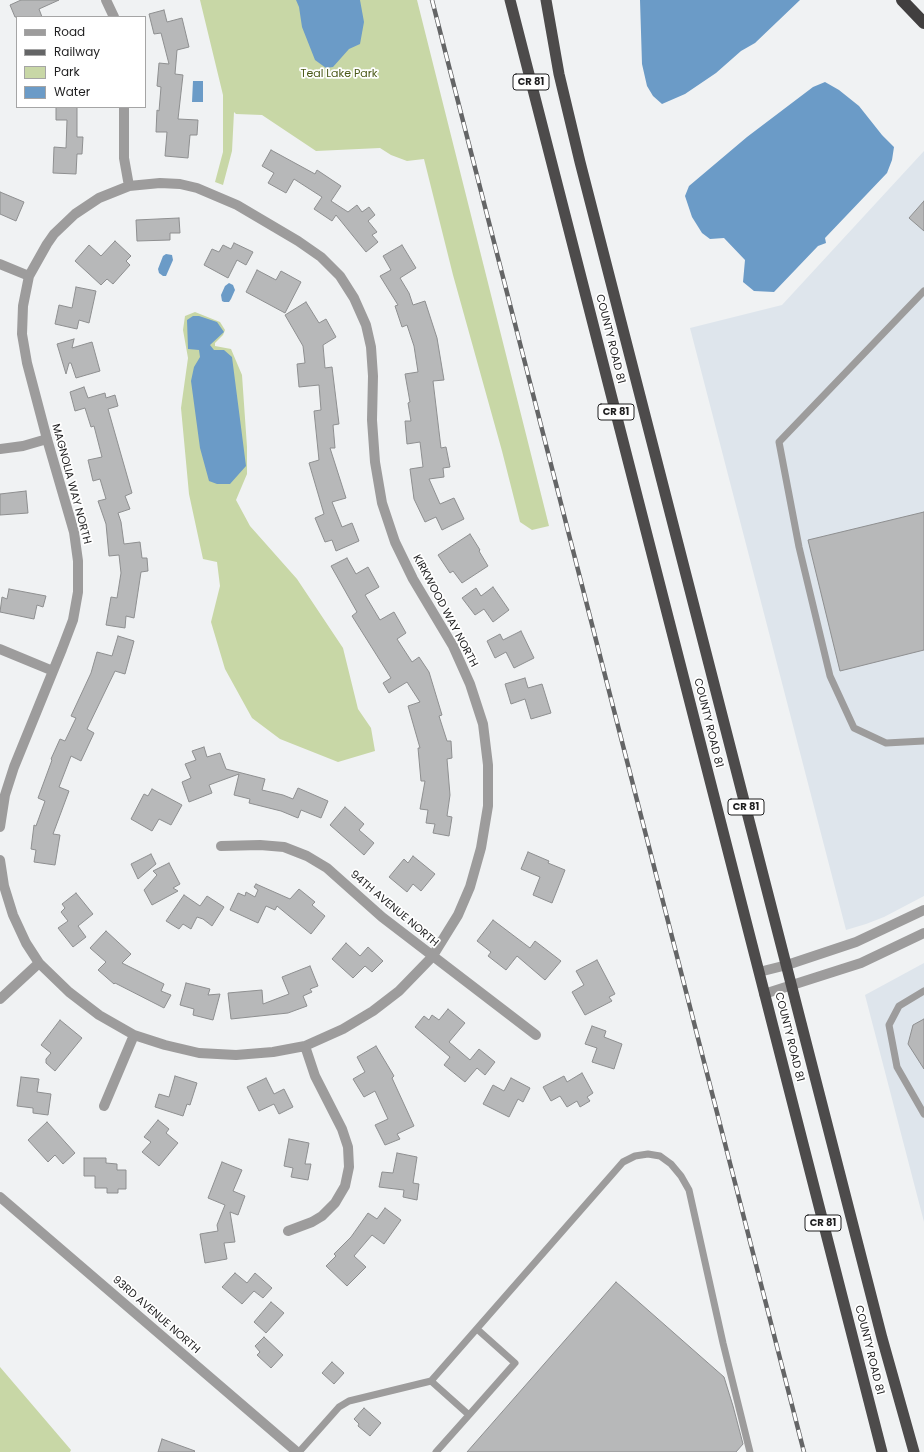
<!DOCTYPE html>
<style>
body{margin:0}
#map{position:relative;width:924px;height:1452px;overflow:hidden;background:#f0f2f3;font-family:Poppins,sans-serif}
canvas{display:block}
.legend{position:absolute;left:16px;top:16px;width:130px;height:92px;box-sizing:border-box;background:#fff;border:1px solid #a5a5a5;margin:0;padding:5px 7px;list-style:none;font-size:12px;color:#1e1e1f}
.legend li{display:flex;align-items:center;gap:8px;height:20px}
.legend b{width:20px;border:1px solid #a5a5a5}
</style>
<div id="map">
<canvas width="924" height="1452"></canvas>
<ul class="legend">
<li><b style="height:5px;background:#9d9c9c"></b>Road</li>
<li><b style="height:5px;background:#646566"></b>Railway</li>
<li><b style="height:11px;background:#c8d7a6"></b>Park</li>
<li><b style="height:11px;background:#6b9bc7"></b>Water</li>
</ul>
</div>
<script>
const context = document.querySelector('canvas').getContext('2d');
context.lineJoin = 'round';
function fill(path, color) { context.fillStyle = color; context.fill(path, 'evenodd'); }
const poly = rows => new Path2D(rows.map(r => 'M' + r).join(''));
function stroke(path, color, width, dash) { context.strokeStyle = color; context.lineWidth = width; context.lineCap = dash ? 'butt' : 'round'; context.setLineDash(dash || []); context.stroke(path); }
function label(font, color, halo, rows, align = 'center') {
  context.font = font + ' Poppins,sans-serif'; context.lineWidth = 3.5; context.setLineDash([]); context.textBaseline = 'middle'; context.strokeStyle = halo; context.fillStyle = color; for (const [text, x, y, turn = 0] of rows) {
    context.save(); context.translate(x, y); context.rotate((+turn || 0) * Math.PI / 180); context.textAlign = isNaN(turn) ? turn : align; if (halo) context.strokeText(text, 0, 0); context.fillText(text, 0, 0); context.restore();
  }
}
const built = poly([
 [924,151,924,896,884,917,866,924,846,930,690,328,782,305],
 [924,963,924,1222,865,995]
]);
const green = poly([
 [200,0,417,0,549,526,532,530,520,522,502,451,453,275,424,159,407,161,391,155,380,148,316,151,262,115,236,114,234,112,232,151,223,185,215,182,223,152,223,95],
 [195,312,220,322,225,330,223,335,215,343,215,346,231,349,242,375,247,447,247,474,236,500,250,526,297,579,343,648,358,709,371,728,375,751,338,762,280,739,252,718,225,669,211,622,220,586,217,562,203,559,189,494,181,408,188,358,183,330,185,316],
 [0,1367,71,1450,70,1452,0,1452]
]);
const water = poly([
 [296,0,360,0,364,22,360,44,349,49,333,67,326,68,315,60,302,27,299,7],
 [640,0,800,0,755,43,741,51,716,73,685,94,662,104,653,96,647,86,642,64],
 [193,81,203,81,203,102,192,102],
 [825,82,839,90,859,106,882,135,894,147,892,160,887,173,825,238,826,243,818,246,774,292,754,291,743,282,745,260,724,238,710,239,702,233,692,217,685,196,689,186,747,137,813,87],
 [166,254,172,255,173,260,166,276,163,276,159,273,158,269,163,256],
 [229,283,233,285,235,290,231,299,229,302,224,302,222,301,221,295,225,286],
 [193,316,199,316,217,322,224,332,210,345,214,350,224,350,232,357,246,466,230,484,217,484,209,481,200,448,191,381,194,367,200,357,199,350,188,349,187,320]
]);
const building = poly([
 [21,0,59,0,39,9,42,17,15,17,10,5,21,0],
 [164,10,167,22,182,18,189,47,177,50,175,74,183,75,178,119,198,120,197,135,190,135,188,158,165,156,167,132,156,132,157,110,159,111,161,87,157,86,159,63,169,64,161,33,154,34,149,14,164,10],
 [56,107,77,107,77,137,83,137,82,154,77,154,76,174,53,173,54,147,66,148,67,120,56,120,56,107],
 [271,150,315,174,317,170,341,186,331,201,348,212,357,205,362,212,369,207,375,215,368,221,377,232,372,235,378,242,366,252,336,215,332,221,314,209,322,197,294,179,286,193,268,183,274,173,262,166,271,150],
 [0,192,24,202,16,221,0,214,0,192],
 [924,201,924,231,909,218,924,201],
 [179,218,180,233,170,233,170,240,137,241,136,220,179,218],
 [115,241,131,256,126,261,130,265,113,284,107,279,101,285,75,261,89,245,101,256,115,241],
 [234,243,253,252,246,265,237,260,228,278,204,265,212,249,219,252,223,245,231,249,234,243],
 [402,245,416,268,400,278,409,293,413,305,425,301,437,338,444,380,433,381,441,448,446,447,450,467,443,468,444,477,429,479,440,504,454,498,464,519,442,530,436,517,425,522,414,499,410,469,423,467,420,442,407,444,405,421,411,421,408,403,410,402,405,374,418,372,414,346,407,325,402,327,395,306,398,305,380,276,391,270,383,256,402,245],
 [257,270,276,280,281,271,301,282,285,313,246,292,257,270],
 [76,287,96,291,89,323,79,320,77,329,55,324,59,305,72,308,76,287],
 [306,302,319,323,326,319,336,337,323,345,325,368,332,367,339,424,333,425,335,448,330,448,346,498,332,502,342,527,352,523,359,541,336,551,332,540,325,542,315,518,324,514,309,463,319,460,314,411,321,410,319,385,299,387,297,364,305,363,303,346,285,315,306,302],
 [74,339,72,348,92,342,100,371,76,378,71,363,69,363,66,374,57,344,74,339],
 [84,387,88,398,105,393,106,398,115,395,118,406,108,409,132,493,125,496,130,509,118,513,121,522,124,544,140,542,142,558,147,558,148,571,141,572,134,618,126,616,125,628,106,625,111,597,117,598,121,573,119,555,109,556,106,524,98,501,106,499,100,479,93,481,88,460,102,457,94,426,91,427,85,408,75,411,70,392,84,387],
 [26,491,28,513,0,515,0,494,26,491],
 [924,512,924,650,840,671,808,540,924,512],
 [470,534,480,550,479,551,488,566,462,583,453,571,450,573,438,555,470,534],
 [347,558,356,574,368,567,379,587,365,595,380,620,394,612,406,633,397,639,412,662,419,657,429,672,442,715,439,716,447,741,451,741,452,758,447,759,450,795,447,816,452,817,449,836,433,833,435,824,426,823,428,810,420,809,425,781,421,781,418,748,420,748,408,706,420,702,407,682,389,693,383,683,391,678,352,616,357,612,331,566,347,558],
 [493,587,509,610,493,622,484,609,475,615,462,598,476,588,481,596,493,587],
 [9,589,46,596,43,607,37,605,34,619,0,612,2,597,7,599,9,589],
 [521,631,534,658,514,668,506,652,495,658,487,641,500,634,503,640,521,631],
 [118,636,134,641,125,674,115,671,87,729,94,733,81,761,71,756,59,787,69,791,53,834,60,835,55,865,34,862,36,850,31,849,34,825,36,826,45,801,38,798,52,760,51,759,60,739,65,741,76,718,71,716,91,673,97,652,112,656,118,636],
 [525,678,528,688,542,684,551,713,531,719,525,699,511,704,505,684,525,678],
 [204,747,207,757,220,753,226,769,265,779,262,790,283,795,293,799,298,788,328,801,321,818,301,810,298,818,281,811,249,803,250,799,234,795,239,774,209,785,212,793,189,802,182,782,191,778,185,764,196,760,192,751,204,747],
 [152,789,182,805,171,825,159,819,152,831,131,819,144,794,148,796,152,789],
 [345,807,364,824,359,830,374,843,364,855,330,825,345,807],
 [528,852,549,861,548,863,565,870,552,903,533,895,540,877,521,869,528,852],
 [151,854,156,864,138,879,131,864,151,854],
 [413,856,435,874,421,891,413,884,407,892,389,877,404,859,408,863,413,856],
 [169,863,180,884,173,888,178,891,152,905,144,890,157,875,153,871,169,863],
 [256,884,290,899,299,889,315,902,312,905,325,916,311,934,277,906,275,910,266,906,258,923,230,910,238,893,245,896,246,892,255,897,258,890,254,887,256,884],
 [76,893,93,914,78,926,86,937,73,947,58,928,68,921,61,912,65,908,62,904,76,893],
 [184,895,200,906,207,896,224,907,212,926,203,919,197,917,191,929,183,924,179,929,166,921,184,895],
 [493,920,530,948,535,941,561,961,545,980,517,956,506,970,488,956,491,952,477,941,493,920],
 [106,931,131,954,122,963,164,984,161,991,171,995,164,1008,115,983,114,984,98,970,106,962,90,948,106,931],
 [346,943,360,956,368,947,383,961,372,972,365,966,353,978,332,959,346,943],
 [597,960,615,994,609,997,612,1001,585,1015,572,992,584,985,576,971,597,960],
 [310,966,318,986,310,989,312,992,303,996,307,1006,288,1013,231,1019,228,993,262,990,263,1004,289,994,282,977,310,966],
 [186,983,210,989,208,995,220,994,213,1020,193,1015,194,1009,180,1005,186,983],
 [448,1009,465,1023,449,1042,470,1060,479,1049,495,1062,485,1075,477,1068,465,1082,444,1065,450,1057,415,1027,424,1016,429,1020,432,1015,439,1020,448,1009],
 [924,1019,924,1069,908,1044,913,1025,924,1019],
 [60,1020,82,1038,55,1071,46,1063,46,1059,51,1053,41,1045,60,1020],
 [592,1026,606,1031,604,1037,622,1044,614,1069,592,1062,597,1048,585,1044,592,1026],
 [376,1046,394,1076,392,1078,414,1126,397,1134,400,1139,385,1145,375,1125,388,1119,375,1091,364,1097,353,1079,365,1072,357,1057,376,1046],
 [582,1073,593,1093,587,1097,590,1101,580,1107,577,1101,567,1107,560,1096,551,1101,543,1087,564,1076,567,1082,582,1073],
 [175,1076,197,1083,190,1105,187,1104,183,1116,155,1107,159,1094,169,1097,175,1076],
 [21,1077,39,1079,37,1092,51,1094,48,1115,33,1113,33,1108,17,1106,21,1077],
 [266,1078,274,1094,284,1089,293,1107,279,1114,274,1104,259,1111,247,1087,266,1078],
 [511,1078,530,1088,523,1102,518,1099,509,1117,483,1104,493,1085,504,1091,511,1078],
 [158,1120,169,1129,166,1133,178,1143,159,1166,142,1152,151,1142,144,1137,158,1120],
 [47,1122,75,1153,63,1164,55,1155,48,1162,28,1140,47,1122],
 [289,1139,309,1143,305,1164,311,1164,308,1180,291,1177,293,1168,284,1166,289,1139],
 [397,1153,417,1157,413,1183,419,1184,417,1200,403,1197,404,1190,379,1187,382,1172,393,1173,397,1153],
 [84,1158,106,1158,106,1163,117,1164,117,1170,126,1170,126,1189,118,1189,118,1193,107,1193,107,1188,95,1188,95,1176,84,1176,84,1158],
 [222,1162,242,1170,233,1191,245,1196,238,1215,230,1212,235,1242,224,1243,227,1259,205,1263,200,1234,218,1231,217,1225,225,1205,208,1198,222,1162],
 [385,1208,401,1220,384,1244,372,1235,354,1256,366,1267,347,1286,326,1266,336,1256,334,1254,351,1237,368,1213,377,1219,385,1208],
 [235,1273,247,1283,255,1273,272,1288,263,1298,254,1291,242,1304,222,1287,235,1273],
 [616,1282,724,1377,733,1406,743,1444,736,1452,467,1452,616,1282],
 [271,1302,284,1313,266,1333,254,1322,271,1302],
 [264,1337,283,1355,271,1368,257,1355,260,1352,255,1346,264,1337],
 [332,1362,344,1373,334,1384,322,1373,332,1362],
 [364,1408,381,1423,370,1436,358,1426,359,1424,354,1419,364,1408],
 [162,1439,195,1451,194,1452,158,1452,162,1439]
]);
const service = poly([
 [924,291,779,442,799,547,830,676,854,728,886,743,924,741],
 [924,991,899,1006,889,1025,897,1067,924,1114],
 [431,1381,469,1415,436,1452],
 [469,1415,515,1363,477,1329],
 [299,1452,339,1407,349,1401,431,1381,623,1162,635,1156,648,1154,660,1156,671,1164,681,1176,689,1190,723,1343,750,1452]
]);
const minor = poly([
 [106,0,114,17],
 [124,107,124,158,129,186],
 [0,264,29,276],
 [0,449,23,446,47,439],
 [0,649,53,671],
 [0,827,5,795,14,767,62,649,73,620,78,592,78,561,74,532,47,439,27,363,22,334,23,306,29,276,47,244,54,234,75,214,99,198,129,186,160,183,180,184,197,188,237,205,298,241,321,257,340,276,354,298,366,325,371,347,373,376,372,420,375,462,382,503,395,542,413,579,453,646,470,684,483,724,488,765,488,806,481,848,470,887,458,915,432,957,399,991,373,1011,343,1029,305,1046,273,1052,236,1055,199,1053,165,1045,134,1035,99,1015,69,992,39,963,26,943,13,915,4,886,0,860],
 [221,846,260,845,284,847,307,856,327,868,382,917,536,1035],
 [0,999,39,963],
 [104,1106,134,1035],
 [288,1231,312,1222,322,1216,335,1203,345,1186,349,1167,348,1147,342,1129,315,1076,305,1046]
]);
const tertiary = poly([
 [759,972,787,965,856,942,924,910],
 [764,994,861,963,924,933],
 [0,1197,297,1452]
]);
const trunk = poly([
 [510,0,882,1452],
 [546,0,559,74,580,162,882,1338,914,1452]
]);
const motorway = poly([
 [902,0,924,23]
]);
const rail = poly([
 [432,0,804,1452]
]);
const shields = [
 [531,82,36],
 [616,412,36],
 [746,807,36],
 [823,1223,36]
];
const shieldNames = [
 ["CR 81",531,82],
 ["CR 81",616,412],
 ["CR 81",746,807],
 ["CR 81",823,1223]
];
const parkNames = [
 ["Teal Lake Park",339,74]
];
const streetNames = [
 ["COUNTY ROAD 81",610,339,76],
 ["MAGNOLIA WAY NORTH",71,484,75],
 ["KIRKWOOD WAY NORTH",445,611,62],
 ["COUNTY ROAD 81",708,723,76],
 ["94TH AVENUE NORTH",394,909,40],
 ["COUNTY ROAD 81",789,1037,76],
 ["93RD AVENUE NORTH",156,1315,41],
 ["COUNTY ROAD 81",869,1350,76]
];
fill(built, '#dee5ec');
fill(green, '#c8d7a6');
fill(water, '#6b9bc7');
fill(building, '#b7b8b9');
stroke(building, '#8e8f90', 1);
stroke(service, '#9d9c9c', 7);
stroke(minor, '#9d9c9c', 10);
stroke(tertiary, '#9d9c9c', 10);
stroke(trunk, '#4d4b4b', 11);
stroke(motorway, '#413f3f', 12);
stroke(rail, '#646566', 4.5);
stroke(rail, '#fff', 3, [9]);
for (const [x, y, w] of shields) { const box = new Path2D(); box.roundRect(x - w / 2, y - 8, w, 16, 3); context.fillStyle = '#fff'; context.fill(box); stroke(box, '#1e1e1f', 1); }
label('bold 10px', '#1e1e1f', null, shieldNames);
label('11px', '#4b5a19', '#fff', parkNames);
label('11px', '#1e1e1f', '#fff', streetNames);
</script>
